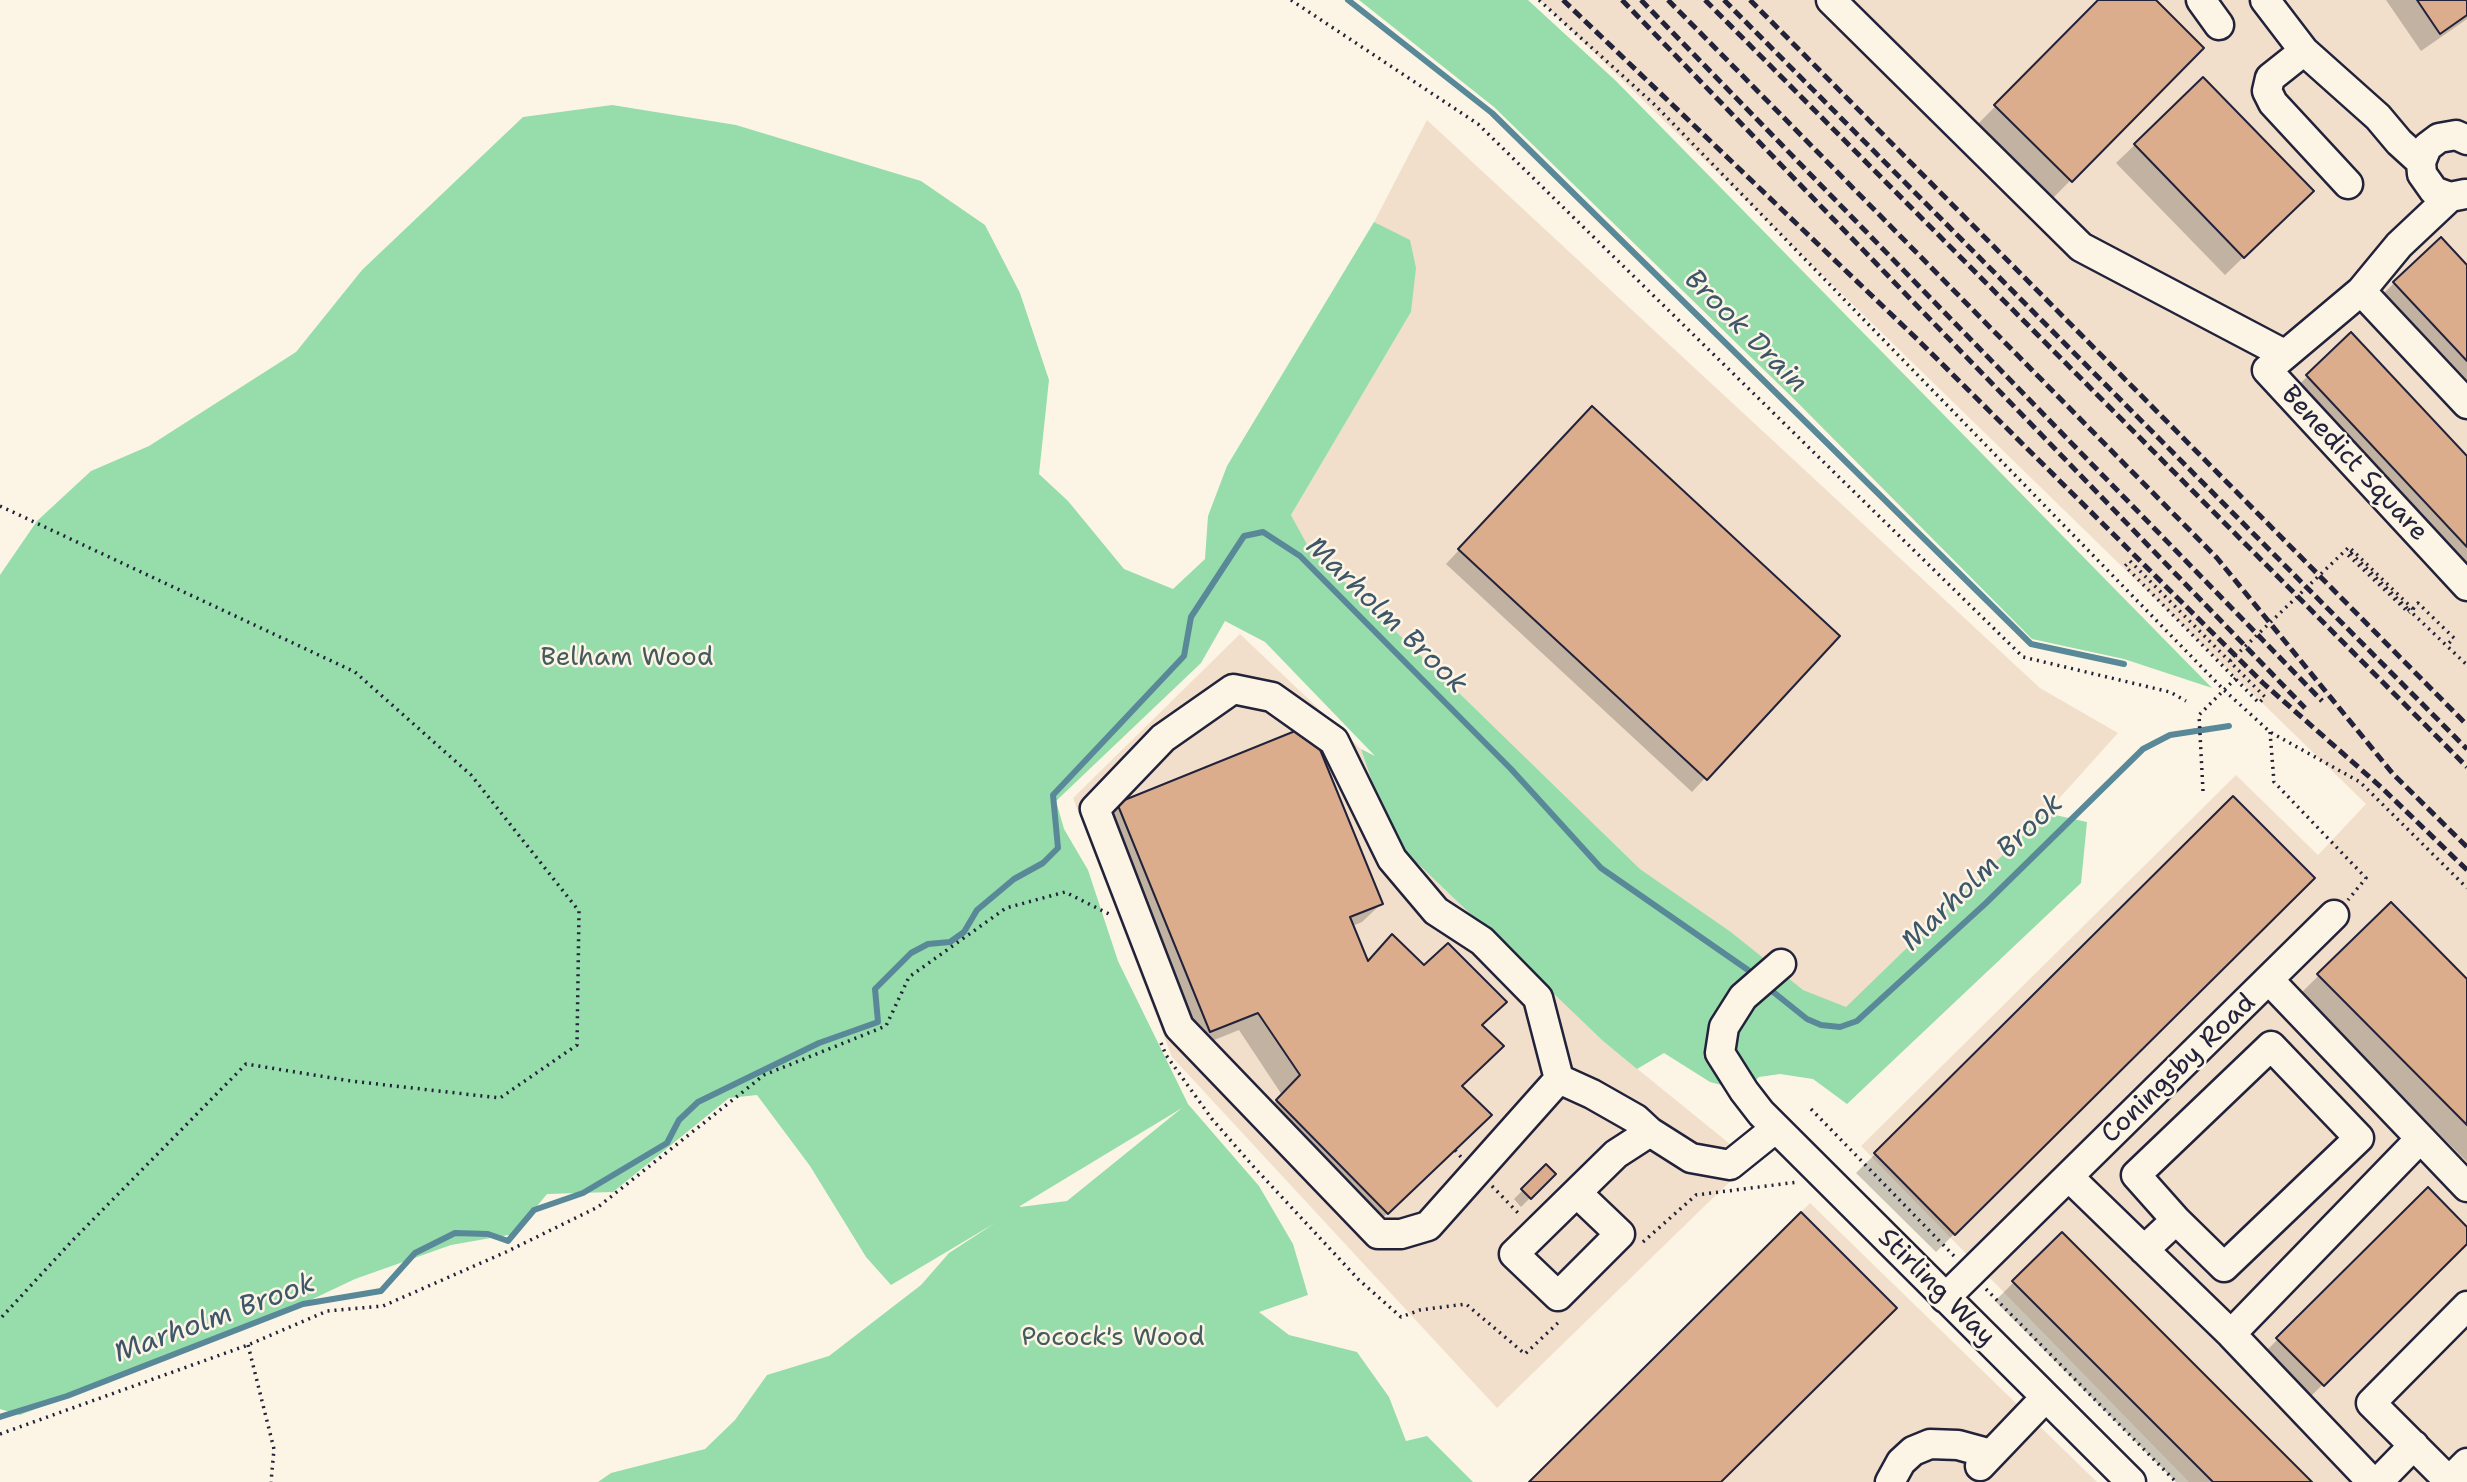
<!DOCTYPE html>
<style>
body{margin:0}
canvas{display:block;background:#fcf5e5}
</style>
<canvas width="2467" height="1482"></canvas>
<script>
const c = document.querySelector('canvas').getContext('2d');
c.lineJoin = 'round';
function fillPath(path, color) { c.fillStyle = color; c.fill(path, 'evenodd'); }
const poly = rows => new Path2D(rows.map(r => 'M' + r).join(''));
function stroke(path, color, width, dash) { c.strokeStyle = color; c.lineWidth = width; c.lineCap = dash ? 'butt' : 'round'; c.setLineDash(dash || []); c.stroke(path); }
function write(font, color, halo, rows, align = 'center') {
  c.font = font + ' "Shantell Sans",sans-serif'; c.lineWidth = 5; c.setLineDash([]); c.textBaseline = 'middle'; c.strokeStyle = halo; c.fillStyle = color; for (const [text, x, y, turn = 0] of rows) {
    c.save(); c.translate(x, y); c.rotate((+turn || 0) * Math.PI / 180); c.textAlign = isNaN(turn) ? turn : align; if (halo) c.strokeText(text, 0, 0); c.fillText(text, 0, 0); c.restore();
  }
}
fillPath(poly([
 [1540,0,2467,0,2467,1482,2189,1482,1861,1146,2236,775,2318,855,2366,804],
 [1427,120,2040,688,2118,733,2046,813,1846,1008,1802,990,1731,932,1640,869,1308,546,1291,515,1411,312,1387,230,1374,222],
 [1240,634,1361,749,1391,838,1603,1041,1751,1161,1497,1408,1172,1057,1073,798],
 [1810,1203,2097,1482,1529,1482]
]), '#f2dfcb');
fillPath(poly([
 [1359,0,1528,0,1616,81,2212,688,2124,659,2032,639,1799,404,1494,107],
 [612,105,736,125,921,181,985,225,1020,293,1049,380,1039,474,1068,501,1124,569,1173,589,1205,559,1208,516,1227,466,1374,222,1410,240,1416,268,1411,312,1291,515,1308,546,1640,869,1731,932,1803,990,1846,1007,2046,813,2087,822,2081,883,1847,1104,1813,1079,1780,1074,1759,1077,1744,1091,1710,1082,1664,1053,1637,1069,1603,1041,1391,838,1361,749,1375,756,1265,642,1225,621,1201,663,1056,801,1064,829,1088,870,1118,961,1188,1104,1259,1186,1293,1244,1308,1295,1259,1312,1289,1335,1357,1352,1389,1397,1406,1441,1427,1436,1473,1482,598,1482,611,1473,705,1449,735,1420,767,1375,829,1356,921,1285,949,1253,995,1223,891,1285,866,1257,810,1166,757,1095,729,1098,613,1192,547,1194,514,1234,451,1245,355,1279,279,1315,20,1415,0,1409,0,575,37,521,91,471,149,446,296,352,362,270,523,117],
 [1182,1108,1067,1201,1020,1207,1020,1206]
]), '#96ddab');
fillPath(poly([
 [2100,0,2153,0,2202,48,2052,199,1977,125],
 [2386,0,2467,0,2467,19,2421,51],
 [2203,79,2293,209,2225,275,2116,163],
 [2467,268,2467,398,2376,301,2394,283],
 [2351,335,2467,459,2467,585,2289,394],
 [1579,422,1705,778,1692,792,1446,564],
 [2233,798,2313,878,1936,1252,1856,1173],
 [1118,805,1381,904,1362,922,1352,926,1367,963,1374,955,1480,1026,1460,1087,1471,1134,1369,1231,1259,1119,1282,1095,1239,1030,1192,1049,1099,823],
 [2391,904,2467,981,2467,1162,2300,994],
 [1546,1167,1554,1174,1521,1207,1514,1199],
 [2428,1190,2467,1229,2467,1241,2304,1403,2259,1358],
 [2062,1234,2309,1482,2176,1482,1995,1301]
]), '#0003');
stroke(poly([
 [1348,0,1492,113,2031,644,2124,664],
 [1772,991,1807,1019,1821,1025,1840,1027,1857,1021,1986,903,2143,749,2170,735,2229,726],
 [0,1417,67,1396,303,1304,381,1291,415,1253,455,1233,488,1234,508,1241,534,1210,583,1193,667,1143,679,1120,698,1102,819,1043,878,1022,875,989,911,953,928,944,950,942,964,932,977,910,1014,879,1043,863,1058,848,1053,795,1184,656,1191,617,1244,536,1263,532,1300,556,1511,769,1601,868,1748,970]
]), '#598998', 6);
const building = poly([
 [2098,0,2156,0,2204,48,2072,182,1994,105,2098,0],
 [2417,0,2467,0,2467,15,2440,34,2417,0],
 [2203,77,2314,191,2244,258,2134,144,2203,77],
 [2441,237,2467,265,2467,361,2393,282,2441,237],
 [2351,332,2467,456,2467,547,2306,375,2351,332],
 [1592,406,1840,636,1707,780,1458,549,1592,406],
 [1310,725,1383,904,1350,917,1368,961,1392,934,1424,965,1448,943,1507,1002,1482,1025,1504,1046,1462,1086,1492,1115,1388,1214,1276,1100,1300,1075,1258,1013,1210,1032,1117,803,1310,725],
 [2233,796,2315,878,1955,1235,1874,1153,2233,796],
 [2391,902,2467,979,2467,1125,2317,974,2391,902],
 [1546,1164,1556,1174,1531,1199,1521,1189,1546,1164],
 [2428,1187,2467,1227,2467,1244,2324,1386,2276,1338,2428,1187],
 [1801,1212,1897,1308,1721,1482,1529,1482,1801,1212],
 [2062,1232,2312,1482,2213,1482,2012,1281,2062,1232]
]);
fillPath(building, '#dcad8d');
stroke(building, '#22223b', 2);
const minor = poly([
 [1831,0,2081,247,2284,354],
 [2201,0,2219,25],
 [2265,0,2304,51,2378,117,2399,142,2421,162],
 [2304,51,2270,78,2267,91,2273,103,2348,184],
 [2465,194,2450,197,2434,191,2422,174,2421,162,2427,147,2439,138,2456,135,2467,140],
 [2450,197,2399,245,2361,291,2267,370,2467,586],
 [2361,291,2467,404],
 [1781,964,1743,997,1724,1027,1720,1053,1744,1091,1761,1113,2131,1482],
 [2270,981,2467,1187],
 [1559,1079,1538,998,1482,941,1436,911,1392,859,1334,741,1272,697,1233,689,1163,738,1095,809,1179,1027,1378,1234,1401,1234,1428,1226,1559,1079,1592,1094,1636,1119,1650,1132],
 [2069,1177,2231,1334,2372,1482],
 [1577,1193,1620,1234,1558,1296,1514,1254,1616,1154,1650,1132,1691,1158,1730,1165,1776,1128],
 [2144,1250,2176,1220,2224,1267,2359,1138,2271,1046,2136,1175,2176,1220],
 [1945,1298,2334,915],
 [2467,1306,2371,1403,2449,1481,2467,1463],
 [2231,1334,2420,1139],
 [1980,1466,2045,1398],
 [1890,1482,1901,1462,1913,1451,1930,1444,1958,1445,1991,1454],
 [2378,1482,2414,1445]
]);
stroke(minor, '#22223b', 33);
stroke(poly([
 [1291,0,1478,124,2023,657,2170,692,2186,701],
 [1539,0,1655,105,2224,690,2270,732,2360,782,2467,888],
 [0,506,355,672,471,775,579,911,577,1045,500,1098,351,1081,246,1064,72,1241,0,1319],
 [2130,561,2265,697,2259,703,2125,566,2130,561],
 [2408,609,2467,665],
 [2413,609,2418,603,2454,638,2447,645],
 [2270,732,2274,782,2366,878,2348,900],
 [2203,791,2199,715,2236,678],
 [1161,1043,1166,1055,1212,1119,1252,1165,1359,1280,1401,1317,1420,1310,1466,1304,1525,1354,1561,1320],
 [1811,1109,1956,1258],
 [1455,1150,1461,1157],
 [1492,1186,1521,1216],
 [1643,1242,1696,1195,1798,1182],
 [1986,1289,2176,1482],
 [248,1345,274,1449,271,1482],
 [0,1434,248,1345,327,1311,383,1306,506,1252,598,1207,764,1075,886,1026,909,977,1006,908,1065,892,1111,915]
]), '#22223b', 3.5, [2, 5]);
stroke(minor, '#fcf5e5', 28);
stroke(poly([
 [1563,0,1917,339,2263,683,2382,788,2467,870],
 [1622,0,2305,708],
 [1641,0,2322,701],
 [1668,0,2217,558,2393,774,2467,847],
 [1705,0,2467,767],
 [1724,0,2467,749],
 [1750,0,2467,725]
]), '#22223b', 5, [10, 5]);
stroke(poly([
 [2352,552,2347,554,2409,613],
 [2351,553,2408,609],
 [2230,661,2349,547,2413,609,2409,613]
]), '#22223b', 3.5, [2, 5]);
write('26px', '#22223b', '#fcf5e5', [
 ["Benedict Square",2354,464,47],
 ["Coningsby Road",2179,1069,-44],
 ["Stirling Way",1936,1288,45]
]);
write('26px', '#455a5d', '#fcf5e5', [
 ["Belham Wood",627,658],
 ["Pocock's Wood",1113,1338]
]);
write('italic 28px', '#3d566a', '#fcf5e5', [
 ["Brook Drain",1745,332,45],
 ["Marholm Brook",1386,616,44],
 ["Marholm Brook",1983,873,-44],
 ["Marholm Brook",215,1319,-20]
]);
</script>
